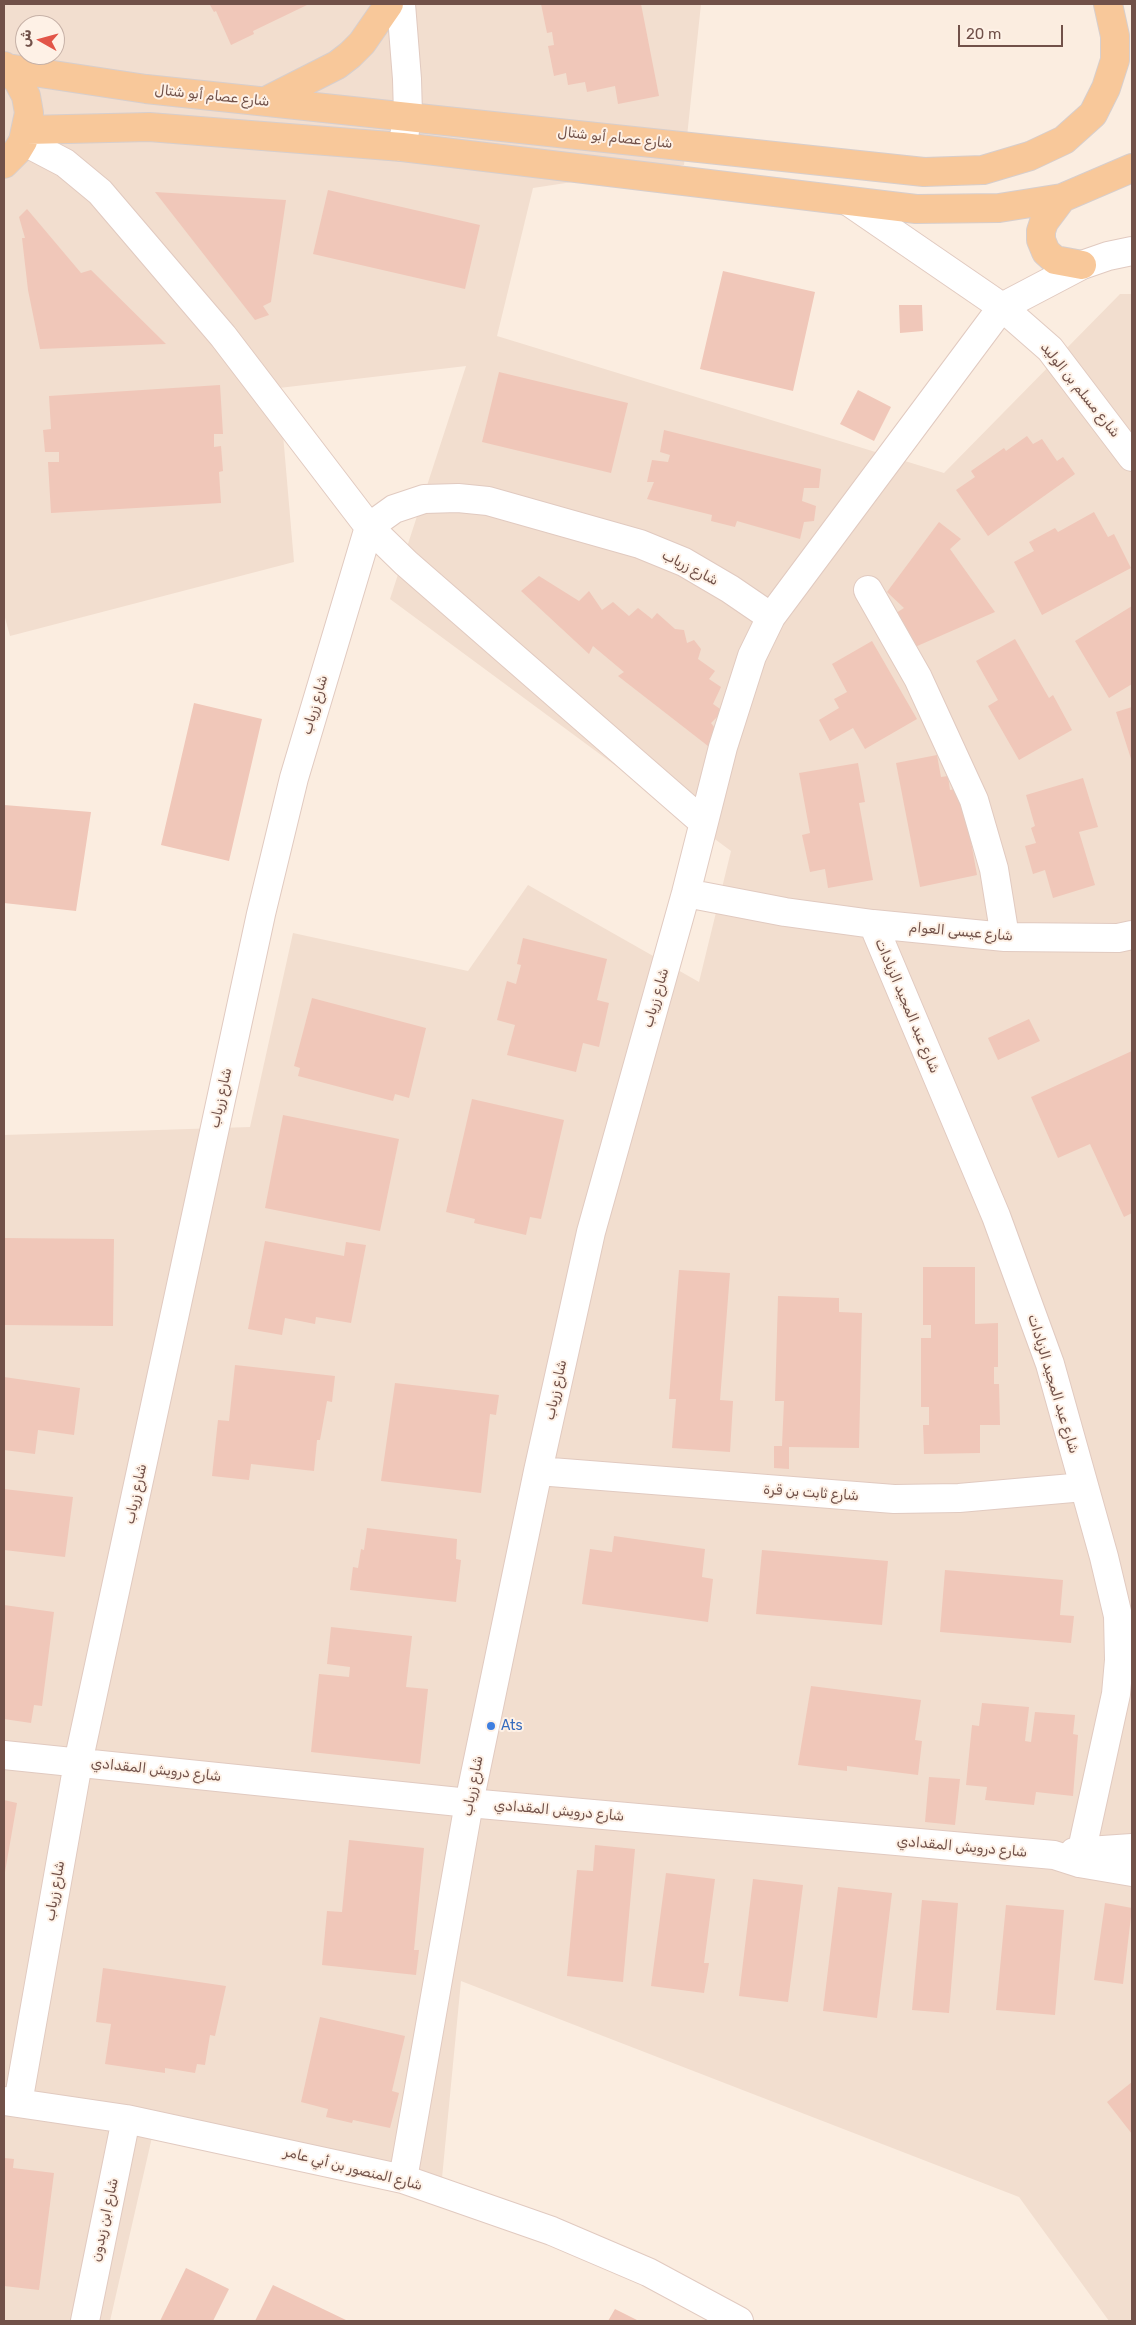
<!DOCTYPE html>
<meta charset="utf-8">
<style>
body{margin:0}
#map{position:relative;width:1136px;height:2325px;overflow:hidden;background:#fbede0;font-family:Rubik,Vazirmatn,sans-serif}
canvas{display:block}
.frame{position:absolute;inset:0;border:5px solid #715149;pointer-events:none}
.north{position:absolute;left:15px;top:15px;width:50px;height:50px;box-sizing:border-box;background:#fef1e6;border:1px solid #c6b1a7;border-radius:50%;rotate:277deg;font-size:14px;font-weight:700;line-height:20px;text-align:center;color:#715149}
.north::after{content:'';display:block;margin:auto;width:18px;height:22px;background:#e25548;clip-path:polygon(50% 0,100% 100%,50% 72%,0 100%)}
.scale{position:absolute;left:958px;top:25px;width:105px;height:22px;box-sizing:border-box;border:2px solid #715149;border-top:0;padding-left:6px;font-size:15px;line-height:18px;white-space:nowrap;color:#715149;-webkit-text-stroke:4px #fef1e6;paint-order:stroke}
</style>
<div id="map">
<canvas width="1136" height="2325"></canvas>
<div class="frame"></div>
<div class="north">ش</div>
<div class="scale">20 m</div>
</div>
<script>
const c = document.querySelector('canvas').getContext('2d');
c.lineJoin = 'round';
function fillPath(path, color) { c.fillStyle = color; c.fill(path, 'evenodd'); }
const poly = rows => new Path2D(rows.map(r => 'M' + r).join(''));
function stroke(path, color, width, dash) { c.strokeStyle = color; c.lineWidth = width; c.lineCap = dash ? 'butt' : 'round'; c.setLineDash(dash || []); c.stroke(path); }
function write(font, color, halo, rows, align = 'center') {
  c.font = font + ' Rubik,Vazirmatn,sans-serif'; c.lineWidth = 4; c.setLineDash([]); c.textBaseline = 'middle'; c.strokeStyle = halo; c.fillStyle = color; for (const [text, x, y, turn = 0] of rows) {
    c.save(); c.translate(x, y); c.rotate((+turn || 0) * Math.PI / 180); c.textAlign = isNaN(turn) ? turn : align; if (halo) c.strokeText(text, 0, 0); c.fillText(text, 0, 0); c.restore();
  }
}
fillPath(poly([
 [4,4,701,4,684,165,533,188,497,336,944,473,1120,294,1132,294,1132,2321,1109,2321,1019,2197,461,1981,442,2178,158,2111,110,2321,4,2321,4,1135,250,1127,293,933,468,971,528,885,699,982,731,851,390,599,466,366,279,388,294,562,10,636,4,614],
 [25,25,55,25,55,55,25,55]
]), '#f2decf');
fillPath(poly([
 [306,4,307,5,253,31,254,34,231,45,216,11,214,12,210,5],
 [541,4,641,4,659,96,618,104,615,86,587,92,585,82,568,85,566,73,554,76,548,46,554,45,552,32,547,33],
 [328,190,480,225,465,289,313,254],
 [155,192,286,200,271,302,263,306,269,315,255,320],
 [27,209,81,273,91,270,166,344,40,349,28,290,22,238,25,238,19,217],
 [723,271,815,292,793,391,700,369],
 [899,305,922,305,923,331,900,333],
 [499,372,628,403,611,473,482,442],
 [220,385,223,434,214,434,214,447,221,446,223,471,219,472,221,503,51,513,48,462,59,462,59,452,45,452,43,430,51,429,49,396],
 [858,390,891,407,874,441,840,424],
 [664,430,821,469,819,488,804,488,802,501,816,506,814,521,804,522,800,539,737,521,735,527,711,521,712,515,647,499,654,482,647,482,652,460,668,462,670,455,660,452],
 [1027,436,1033,444,1042,439,1057,461,1063,457,1075,474,988,536,956,490,975,477,971,471,1004,448,1006,451],
 [1094,512,1108,537,1114,534,1131,568,1042,615,1014,562,1034,551,1029,542,1055,528,1058,532],
 [939,522,961,539,950,549,995,612,915,647,893,615,904,608,887,592],
 [539,576,579,601,589,591,602,610,613,602,629,616,638,608,652,619,657,613,675,629,684,630,687,643,694,640,701,649,698,659,715,671,709,679,721,687,713,704,723,711,711,723,720,735,708,746,618,676,624,672,593,646,589,654,521,591],
 [1132,606,1132,684,1109,698,1075,641],
 [1015,639,1049,698,1053,695,1072,730,1019,760,988,706,998,700,976,661],
 [872,641,917,719,865,749,853,728,830,741,819,720,839,708,834,699,847,692,832,664],
 [194,703,262,719,229,861,161,845],
 [1132,707,1132,762,1116,712],
 [937,755,941,777,948,776,950,790,965,787,967,819,977,875,920,887,896,763],
 [858,763,865,802,859,803,873,880,828,888,825,869,810,872,802,835,810,833,799,773],
 [1083,778,1098,827,1079,832,1095,885,1053,898,1045,870,1033,874,1025,846,1036,843,1031,828,1035,826,1026,795],
 [4,805,91,812,76,911,4,903],
 [523,938,607,959,597,1000,609,1003,599,1047,583,1043,576,1072,507,1055,515,1025,497,1020,507,981,516,984,521,965,517,964],
 [312,998,426,1028,409,1098,395,1094,393,1101,298,1076,300,1068,294,1066],
 [1029,1019,1040,1041,998,1060,988,1038],
 [1132,1051,1132,1213,1124,1217,1090,1144,1058,1158,1031,1097],
 [472,1099,564,1120,541,1219,530,1217,526,1235,474,1223,475,1219,446,1212],
 [283,1115,399,1139,380,1231,265,1208],
 [4,1238,114,1239,113,1326,4,1325],
 [265,1241,344,1256,346,1242,366,1245,351,1323,316,1317,315,1324,285,1318,282,1335,248,1329],
 [923,1267,975,1267,975,1324,998,1323,998,1367,994,1367,994,1384,999,1384,1000,1425,980,1425,980,1453,924,1454,923,1425,929,1425,929,1407,921,1407,921,1338,931,1338,931,1325,923,1325],
 [679,1270,730,1273,720,1400,733,1401,730,1452,672,1448,676,1399,669,1399],
 [778,1296,839,1298,839,1312,862,1313,859,1448,789,1447,789,1469,774,1468,774,1446,782,1446,784,1401,775,1401],
 [235,1365,335,1376,332,1402,327,1401,320,1440,317,1440,314,1471,251,1464,249,1480,212,1476,218,1420,229,1421],
 [4,1377,80,1388,74,1435,38,1430,35,1454,4,1450],
 [395,1383,499,1395,496,1415,490,1414,481,1493,381,1481],
 [4,1489,73,1497,65,1557,4,1550],
 [367,1528,457,1539,456,1559,461,1560,456,1602,350,1590,353,1567,358,1568,361,1549,364,1550],
 [614,1536,705,1549,702,1577,713,1579,708,1622,582,1604,590,1549,612,1552],
 [762,1550,888,1561,882,1625,756,1614],
 [945,1570,1063,1580,1060,1615,1074,1616,1071,1643,940,1632],
 [4,1605,54,1612,42,1706,34,1705,31,1723,4,1719],
 [331,1627,412,1636,406,1687,428,1689,420,1764,311,1752,319,1674,349,1677,350,1667,327,1664],
 [811,1686,921,1700,915,1740,922,1741,918,1775,847,1766,847,1771,798,1765],
 [982,1703,1029,1707,1025,1741,1031,1742,1035,1712,1075,1715,1073,1734,1078,1735,1073,1796,1036,1792,1034,1805,985,1800,987,1787,966,1785,972,1725,979,1726],
 [929,1777,960,1779,955,1825,925,1822],
 [4,1800,17,1803,5,1872,4,1872],
 [349,1840,424,1848,414,1950,419,1950,416,1975,322,1965,327,1911,342,1912],
 [595,1845,635,1849,623,1982,567,1976,577,1870,593,1871],
 [666,1873,715,1879,704,1963,709,1963,704,1993,651,1986],
 [753,1879,803,1885,788,2002,739,1996],
 [838,1887,892,1893,877,2018,823,2011],
 [922,1900,958,1903,949,2013,912,2010],
 [1105,1903,1132,1908,1123,1984,1094,1980],
 [1006,1905,1064,1910,1055,2015,996,2010],
 [103,1968,226,1986,215,2036,210,2035,205,2065,197,2064,195,2073,165,2068,165,2073,105,2064,111,2024,96,2022],
 [320,2017,405,2036,392,2091,399,2093,390,2128,353,2120,352,2123,326,2117,328,2109,301,2102],
 [1132,2082,1132,2134,1107,2102],
 [4,2158,14,2159,13,2168,54,2173,39,2290,4,2286],
 [186,2268,229,2289,213,2321,160,2321],
 [273,2285,348,2321,255,2321],
 [615,2309,639,2321,608,2321]
]), '#f0c7b9');
const minor = poly([
 [401,4,407,79,408,115,402,147],
 [23,141,65,163,100,192,223,336,369,527,406,563,703,822],
 [849,202,1002,307,1050,349,1132,457],
 [868,590,918,678,974,800,994,869,1005,937],
 [686,893,785,912,873,924,1005,937,1118,938,1132,935],
 [873,924,996,1216,1050,1364,1104,1557,1118,1616,1119,1660,1116,1694,1079,1863],
 [538,1471,894,1499,959,1498,1084,1487],
 [4,1755,469,1803,1054,1855,1079,1863,1132,1872],
 [1074,1852,1132,1848],
 [4,2101,126,2119,403,2179,552,2231,648,2272,739,2321],
 [18,2103,78,1763,261,914,294,778,369,527,394,509,424,499,458,498,488,501,640,544,684,562,730,589,771,617],
 [403,2179,469,1803,538,1471,591,1232,686,893,723,747,752,656,771,617,1002,307,1082,265,1108,256,1132,251],
 [85,2321,126,2119]
]);
const major = poly([
 [4,66,18,81,26,96,29,113,23,141,17,151,4,164],
 [7,68,146,89,924,172,983,170,1030,156,1064,140,1093,114,1106,88,1115,60,1115,36,1108,4],
 [266,101,337,65,350,55,362,43,389,4],
 [27,130,149,127,402,147,916,209,999,208,1062,198,1132,168],
 [1062,198,1044,222,1041,231,1041,240,1046,252,1055,260,1082,265]
]);
stroke(minor, '#e1cac0', 30);
stroke(major, '#d7cecc', 30);
stroke(minor, '#fff', 28);
stroke(major, '#f8c89a', 28);
for (const [x, y, r, color] of [
 [491,1726,5,"#3f7fe0"]
]) { const dot = new Path2D(); dot.arc(x, y, r, 0, 2 * Math.PI); c.fillStyle = color; c.fill(dot); stroke(dot, '#fef1e6', 2); }
write('14px', '#715149', '#fef1e6', [
 ["شارع عصام أبو شتال",212,96,6],
 ["شارع عصام أبو شتال",615,138,6],
 ["شارع مسلم بن الوليد",1080,390,51],
 ["شارع زرياب",690,568,27],
 ["شارع زرياب",315,705,-74],
 ["شارع عيسى العوام",961,932,5],
 ["شارع زرياب",656,998,-74],
 ["شارع عبد المجيد الزيادات",907,1006,67],
 ["شارع زرياب",221,1098,-78],
 ["شارع عبد المجيد الزيادات",1053,1384,73],
 ["شارع زرياب",556,1390,-78],
 ["شارع ثابت بن قرة",811,1493,4],
 ["شارع زرياب",136,1494,-78],
 ["شارع درويش المقدادي",156,1770,6],
 ["شارع زرياب",473,1786,-79],
 ["شارع درويش المقدادي",559,1811,5],
 ["شارع درويش المقدادي",962,1847,5],
 ["شارع زرياب",55,1891,-80],
 ["شارع المنصور بن أبي عامر",353,2169,14],
 ["شارع ابن زيدون",105,2220,-78]
]);
write('14px', '#366cbe', '#fef1e6', [
 ["Ats",501,1726]
], 'left');
</script>
